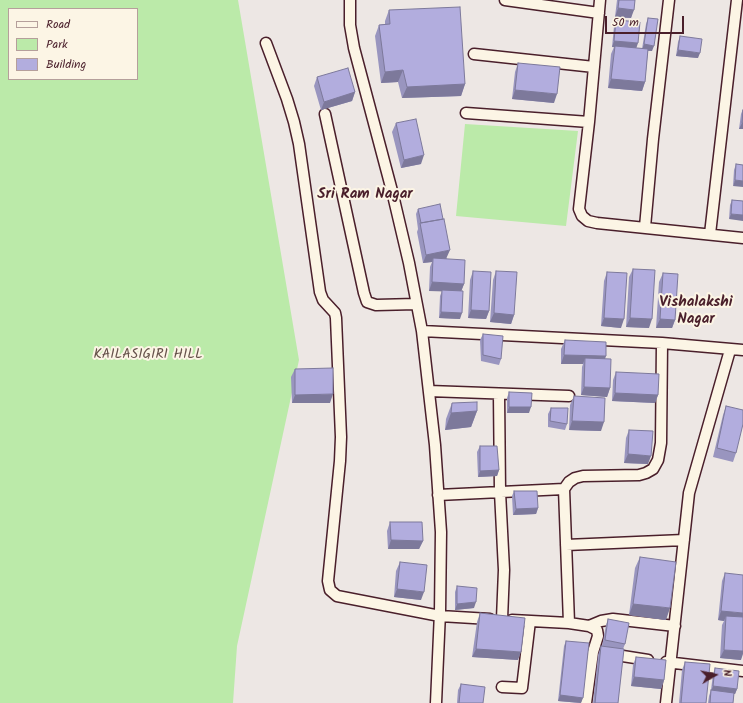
<!DOCTYPE html>
<style>
body{margin:0}
#map{position:relative;width:743px;height:703px;overflow:hidden;background:#ede7e4;font-family:Kalam,sans-serif}
canvas{display:block}
.legend{position:absolute;left:8px;top:8px;width:130px;height:72px;box-sizing:border-box;background:#fcf5e5;border:1px solid #b59f9b;margin:0;padding:5px 7px;list-style:none;font-size:12px;color:#4a1f2b}
.legend li{display:flex;align-items:center;gap:8px;height:20px}
.legend b{width:20px;border:1px solid #b59f9b}
.north{position:absolute;left:695px;top:655px;width:40px;height:40px;-webkit-text-stroke:3px #fcf5e5;paint-order:stroke;rotate:81deg;font-size:11px;font-weight:700;line-height:16px;text-align:center;color:#4a1f2b}
.north::after{content:'';display:block;margin:auto;width:14px;height:18px;background:#4a1f2b;clip-path:polygon(50% 0,100% 100%,50% 72%,0 100%)}
.scale{position:absolute;left:605px;top:16px;width:79px;height:18px;box-sizing:border-box;border:2px solid #4a1f2b;border-top:0;padding-left:5px;font-size:12px;line-height:14px;white-space:nowrap;color:#4a1f2b;-webkit-text-stroke:3px #fcf5e5;paint-order:stroke}
</style>
<div id="map">
<canvas width="743" height="703"></canvas>
<ul class="legend">
<li><b style="height:5px;background:#fcf5e5"></b>Road</li>
<li><b style="height:11px;background:#bbeaa9"></b>Park</li>
<li><b style="height:11px;background:#b2adde"></b>Building</li>
</ul>
<div class="north">N</div>
<div class="scale">50 m</div>
</div>
<script>
const c = document.querySelector('canvas').getContext('2d');
c.lineJoin = 'round';
function fillPath(path, color) { c.fillStyle = color; c.fill(path, 'evenodd'); }
const poly = rows => new Path2D(rows.map(r => 'M' + r).join(''));
function stroke(path, color, width, dash) { c.strokeStyle = color; c.lineWidth = width; c.lineCap = dash ? 'butt' : 'round'; c.setLineDash(dash || []); c.stroke(path); }
function write(font, color, halo, rows, align = 'center') {
  c.font = font + ' Kalam,sans-serif'; c.lineWidth = 4; c.setLineDash([]); c.textBaseline = 'middle'; c.strokeStyle = halo; c.fillStyle = color; for (const [text, x, y, turn = 0] of rows) {
    c.save(); c.translate(x, y); c.rotate((+turn || 0) * Math.PI / 180); c.textAlign = isNaN(turn) ? turn : align; if (halo) c.strokeText(text, 0, 0); c.fillText(text, 0, 0); c.restore();
  }
}
fillPath(poly([
 [0,0,238,0,299,360,237,646,233,703,0,703],
 [9,9,137,9,137,79,9,79],
 [465,124,578,131,566,226,456,216]
]), '#bbeaa9');
const minor = poly([
 [350,0,350,25,354,48,392,191,409,263,422,331,435,445,441,532,440,612,436,703],
 [505,0,599,13],
 [600,0,589,122,579,209,582,216,588,221,597,223,743,238],
 [266,43,287,99,294,122,299,144,320,292,323,300,335,313,336,318,341,437,340,461,328,581,330,590,337,596,440,616,490,619],
 [474,54,594,67],
 [466,113,589,122],
 [325,114,364,293,367,302,376,305,416,304],
 [645,227,653,139,669,0],
 [710,234,737,0],
 [422,331,662,343,743,350],
 [429,391,569,396],
 [499,394,500,492,504,570,502,619],
 [564,489,569,623],
 [438,495,564,489,569,482,575,478,583,476,639,475,646,473,653,469,658,460,661,443,662,343],
 [566,545,684,540],
 [512,620,569,623,589,626,597,630,598,636,593,652,586,703],
 [589,626,601,621,613,619,675,626],
 [610,654,648,660],
 [666,662,743,671],
 [502,687,522,688,530,621],
 [666,703,689,493,730,350]
]);
stroke(minor, '#4a1f2b', 13);
stroke(minor, '#fcf5e5', 10);
fillPath(poly([
 [617,0,635,0,631,18,615,17],
 [389,10,465,84,461,96,402,98,398,82,381,83,375,36,379,25,385,24,385,21],
 [648,18,652,51,648,51,645,82,642,91,608,88,611,54,614,47,612,47,614,26,616,20,636,48,642,49,646,24],
 [680,36,698,58,676,56,678,42],
 [518,63,554,103,512,99,515,72],
 [317,77,355,92,352,101,321,110,314,86],
 [743,109,743,129,739,129,741,114],
 [396,123,421,164,401,168,392,132],
 [736,164,743,165,733,186,734,170],
 [732,200,743,201,729,219,730,205],
 [418,209,447,259,464,284,461,291,460,319,439,318,440,296,442,291,429,291,430,267,432,262,423,263,417,232,418,229,416,214],
 [633,269,649,328,626,327,629,277],
 [473,271,489,311,486,319,468,318,470,280],
 [496,271,514,315,511,324,490,322,493,280],
 [607,272,621,328,601,326,604,281],
 [663,273,675,320,672,328,656,328,659,282],
 [483,334,501,359,499,365,481,361,480,340],
 [565,340,605,359,610,388,607,397,581,395,582,367,583,364,561,364,561,349],
 [295,369,330,403,292,403,291,377],
 [616,372,658,395,655,403,612,401,613,380],
 [509,392,529,413,507,413,507,398],
 [574,396,601,431,569,430,570,405],
 [452,403,477,411,471,427,445,430,446,419],
 [726,406,736,453,733,462,713,457,723,415],
 [551,408,567,424,565,430,548,427,548,414],
 [629,430,648,464,624,463,626,438],
 [480,446,499,470,497,476,478,477,477,452],
 [514,491,538,508,536,514,513,515,512,496],
 [390,522,423,541,419,549,388,549,387,531],
 [640,557,666,620,629,615,635,568],
 [400,562,421,600,394,597,396,571],
 [725,573,741,660,720,658,722,625,724,621,718,620,722,581],
 [457,586,474,608,455,610,455,592],
 [480,613,518,660,472,657,477,622],
 [608,619,625,644,623,649,618,703,593,703,598,655,601,646,613,648,602,646,606,625],
 [566,641,581,703,558,701,564,646],
 [636,657,664,680,661,689,631,686,633,665],
 [685,662,706,703,679,703,682,670],
 [715,668,737,689,735,694,734,694,733,703,708,703,709,696,711,690,713,674],
 [461,684,483,703,457,703,458,690]
]), '#9995bf');
fillPath(poly([
 [618,8,634,10,631,18,615,17],
 [614,41,638,43,636,49,612,47],
 [644,44,654,46,652,51,642,50],
 [678,50,700,53,698,58,676,56],
 [403,70,398,82,381,83,385,72],
 [611,79,645,82,642,91,608,88],
 [465,84,461,96,402,98,407,87],
 [515,90,557,94,554,103,512,99],
 [355,92,352,101,321,110,324,102],
 [742,123,743,123,743,129,739,129],
 [424,155,421,164,401,168,404,160],
 [735,180,743,181,743,187,733,186],
 [731,214,743,215,743,221,729,219],
 [450,250,446,259,433,258,432,262,423,263,426,255],
 [432,282,464,284,461,292,429,291],
 [471,310,489,311,486,319,468,318],
 [441,312,462,313,460,319,439,318],
 [494,313,514,315,511,324,490,322],
 [604,318,624,319,621,328,601,326],
 [630,318,652,319,649,328,626,327],
 [660,319,675,320,672,328,656,328],
 [564,355,606,356,603,365,585,358,583,364,561,364],
 [584,387,610,388,607,397,581,395],
 [615,393,658,395,655,403,612,401],
 [333,394,330,403,292,403,295,395],
 [509,407,531,407,529,413,507,413],
 [477,411,471,427,445,430,451,413],
 [572,421,604,422,601,431,569,430],
 [628,454,651,456,648,464,624,463],
 [499,470,497,476,478,477,480,471],
 [538,508,536,514,513,515,516,509],
 [391,540,423,541,419,549,388,549],
 [397,589,424,592,421,600,394,597],
 [476,602,474,608,455,610,457,604],
 [633,604,670,608,666,620,629,615],
 [721,611,743,613,743,621,726,616,724,621,718,620],
 [476,649,521,652,518,660,472,657],
 [724,650,743,651,743,654,741,660,720,658],
 [634,677,664,680,661,689,631,686],
 [713,686,737,689,735,694,711,692],
 [560,695,583,698,581,703,558,701]
]), '#7d799b');
const building = poly([
 [619,0,635,0,634,10,618,8,619,0],
 [460,7,465,84,407,87,403,70,385,72,379,25,390,24,389,10,460,7],
 [648,18,658,19,654,46,644,44,648,18],
 [616,20,640,22,638,43,614,41,616,20],
 [680,36,702,39,700,53,678,50,680,36],
 [615,46,648,49,645,82,611,79,615,46],
 [518,63,560,67,557,94,515,90,518,63],
 [348,68,355,92,324,102,317,77,348,68],
 [743,110,743,123,742,123,743,110],
 [416,119,424,155,404,160,396,123,416,119],
 [736,164,743,165,743,181,735,180,736,164],
 [732,200,743,201,743,215,731,214,732,200],
 [440,204,443,219,421,223,418,209,440,204],
 [444,219,450,250,426,255,420,223,444,219],
 [433,258,465,260,464,284,432,282,433,258],
 [633,269,655,270,652,319,630,318,633,269],
 [473,271,491,272,489,311,471,310,473,271],
 [496,271,517,272,514,315,494,313,496,271],
 [607,272,627,273,624,319,604,318,607,272],
 [663,273,678,274,675,320,660,319,663,273],
 [442,290,463,291,462,313,441,312,442,290],
 [483,334,503,336,501,359,483,355,483,334],
 [565,340,606,342,606,356,564,355,565,340],
 [585,358,611,359,610,388,584,387,585,358],
 [333,368,333,394,295,395,295,369,333,368],
 [616,372,659,374,658,395,615,393,616,372],
 [509,392,532,393,531,407,509,407,509,392],
 [574,396,605,398,604,422,572,421,574,396],
 [477,402,477,411,451,413,452,403,477,402],
 [726,406,743,410,743,424,736,453,717,448,726,406],
 [551,408,568,408,567,424,550,421,551,408],
 [629,430,653,431,651,456,628,454,629,430],
 [480,446,497,446,499,470,480,471,480,446],
 [514,491,537,491,538,508,516,509,514,491],
 [390,522,422,522,423,541,391,540,390,522],
 [640,557,676,562,670,608,633,604,640,557],
 [400,562,427,565,424,592,397,589,400,562],
 [725,573,743,575,743,613,721,611,725,573],
 [457,586,477,588,476,602,457,604,457,586],
 [480,613,525,618,521,652,476,649,480,613],
 [726,616,743,617,743,651,724,650,726,616],
 [608,619,629,623,625,644,605,640,608,619],
 [566,641,589,643,583,698,560,695,566,641],
 [601,646,624,649,618,703,595,703,601,646],
 [636,657,666,660,664,680,634,677,636,657],
 [685,662,710,664,706,703,681,703,685,662],
 [715,668,739,671,737,689,713,686,715,668],
 [461,684,485,687,483,703,459,703,461,684],
 [711,690,734,693,733,703,710,703,711,690]
]);
fillPath(building, '#b2adde');
stroke(building, '#7d799b', 1);
write('14px', '#66524a', '#fcf5e5', [
 ["KAILASIGIRI HILL",148,356]
]);
write('bold 15px', '#4a1f2b', '#fcf5e5', [
 ["Sri Ram Nagar",365,195],
 ["Vishalakshi",696,303],
 ["Nagar",696,320]
]);
</script>
